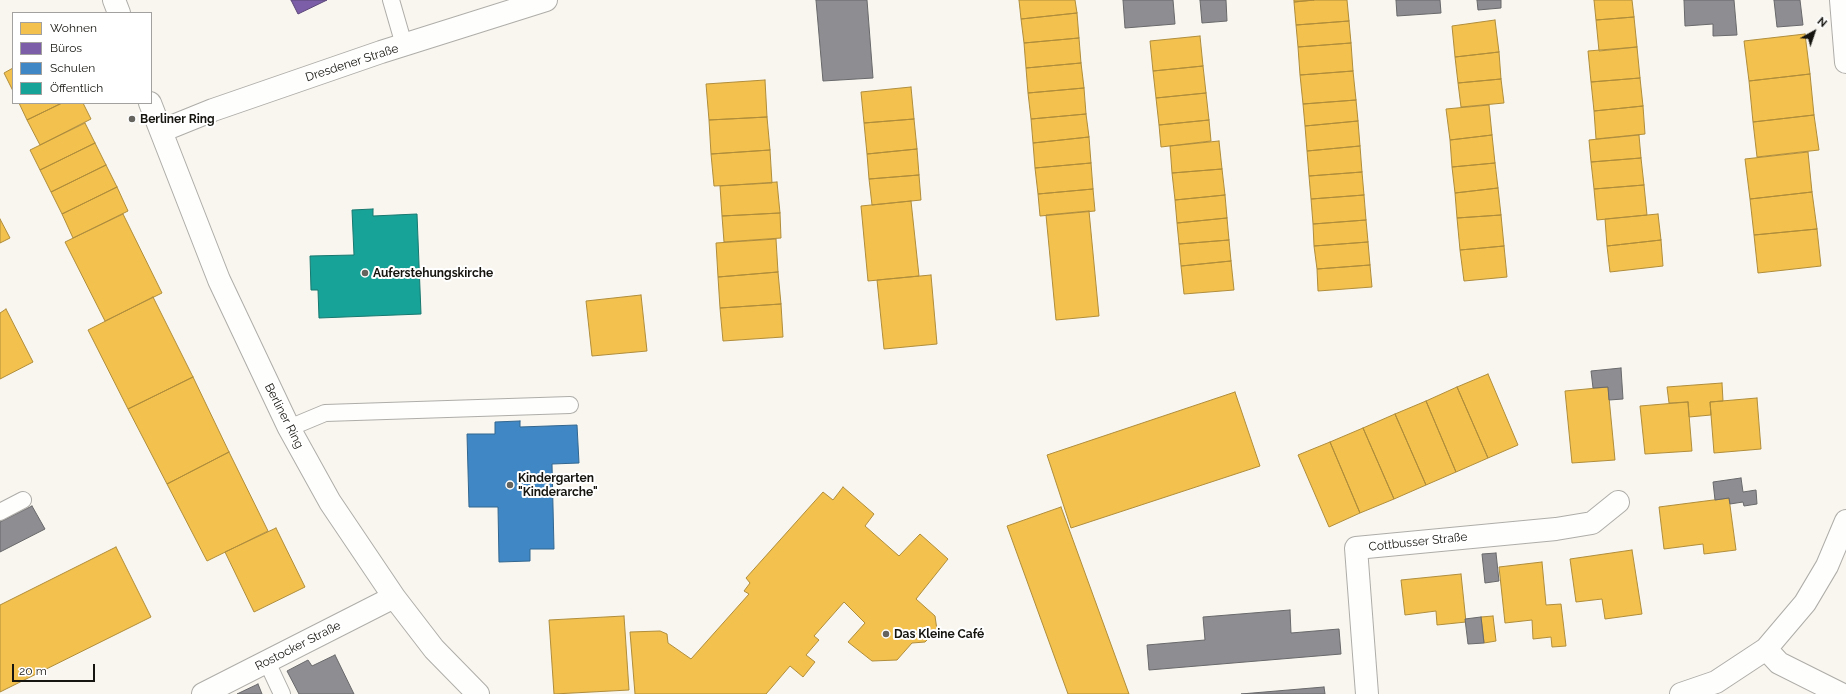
<!DOCTYPE html>
<meta charset="utf-8">
<style>
body{margin:0}
#map{position:relative;width:1846px;height:694px;overflow:hidden;background:#f8f6ef;font-family:Raleway,sans-serif}
canvas{display:block}
.legend{position:absolute;left:12px;top:12px;width:140px;height:92px;box-sizing:border-box;background:#fff;border:1px solid #a2a19f;margin:0;padding:5px 7px;list-style:none;font-size:12px;color:#161510}
.legend li{display:flex;align-items:center;gap:8px;height:20px}
.legend b{width:20px;border:1px solid #a2a19f}
.north{position:absolute;left:1794px;top:12px;width:40px;height:40px;-webkit-text-stroke:3px #fff;paint-order:stroke;rotate:40deg;font-size:11px;font-weight:700;line-height:16px;text-align:center;color:#161510}
.north::after{content:'';display:block;margin:auto;width:14px;height:18px;background:#161510;clip-path:polygon(50% 0,100% 100%,50% 72%,0 100%)}
.scale{position:absolute;left:12px;top:664px;width:83px;height:18px;box-sizing:border-box;border:2px solid #161510;border-top:0;padding-left:5px;font-size:12px;line-height:14px;white-space:nowrap;color:#161510;-webkit-text-stroke:3px #fff;paint-order:stroke}
</style>
<div id="map">
<canvas width="1846" height="694"></canvas>
<ul class="legend">
<li><b style="height:11px;background:#f2c14e"></b>Wohnen</li>
<li><b style="height:11px;background:#7b5ea7"></b>Büros</li>
<li><b style="height:11px;background:#3f88c5"></b>Schulen</li>
<li><b style="height:11px;background:#17a398"></b>Öffentlich</li>
</ul>
<div class="north">N</div>
<div class="scale">20 m</div>
</div>
<script>
const c = document.querySelector('canvas').getContext('2d');
c.lineJoin = 'round';
function fillPath(path, color) { c.fillStyle = color; c.fill(path, 'evenodd'); }
const poly = rows => new Path2D(rows.map(r => 'M' + r).join(''));
function stroke(path, color, width, dash) { c.strokeStyle = color; c.lineWidth = width; c.lineCap = dash ? 'butt' : 'round'; c.setLineDash(dash || []); c.stroke(path); }
function write(font, color, halo, rows, align = 'center') {
  c.font = font + ' Raleway,sans-serif'; c.lineWidth = 4; c.setLineDash([]); c.textBaseline = 'middle'; c.strokeStyle = halo; c.fillStyle = color; for (const [text, x, y, turn = 0] of rows) {
    c.save(); c.translate(x, y); c.rotate((+turn || 0) * Math.PI / 180); c.textAlign = isNaN(turn) ? turn : align; if (halo) c.strokeText(text, 0, 0); c.fillText(text, 0, 0); c.restore();
  }
}
const homes = poly([
 [1019,0,1075,0,1077,13,1021,19,1019,0],
 [1294,0,1314,0,1294,2,1294,0],
 [1314,0,1347,0,1349,21,1296,25,1294,2,1314,0],
 [1594,0,1632,0,1634,17,1596,20,1594,0],
 [1077,13,1079,38,1024,43,1021,19,1077,13],
 [1634,17,1637,47,1599,51,1596,20,1634,17],
 [1495,20,1499,52,1455,57,1452,26,1495,20],
 [1349,21,1351,43,1298,47,1296,25,1349,21],
 [1805,34,1810,74,1749,81,1744,41,1805,34],
 [1200,36,1203,66,1153,71,1150,41,1200,36],
 [1079,38,1081,63,1026,68,1024,43,1079,38],
 [1351,43,1353,71,1300,75,1298,47,1351,43],
 [1637,47,1640,78,1591,82,1588,51,1637,47],
 [1499,52,1501,79,1458,83,1455,57,1499,52],
 [1081,63,1084,88,1028,93,1026,68,1081,63],
 [1203,66,1206,93,1156,98,1153,71,1203,66],
 [13,68,13,91,4,73,13,68],
 [1353,71,1356,100,1303,104,1300,75,1353,71],
 [1810,74,1814,115,1753,122,1749,81,1810,74],
 [1640,78,1643,106,1594,111,1591,82,1640,78],
 [1501,79,1504,103,1461,107,1458,83,1501,79],
 [765,80,767,117,709,120,706,84,765,80],
 [911,87,914,119,864,123,861,92,911,87],
 [1084,88,1086,114,1031,119,1028,93,1084,88],
 [1206,93,1209,120,1159,125,1156,98,1206,93],
 [1356,100,1358,121,1305,126,1303,104,1356,100],
 [19,103,62,103,27,120,19,103],
 [62,103,83,103,91,119,40,145,27,120,62,103],
 [1489,105,1492,135,1450,140,1446,109,1489,105],
 [1643,106,1645,134,1596,139,1594,111,1643,106],
 [1086,114,1089,137,1033,143,1031,119,1086,114],
 [1814,115,1819,150,1757,157,1753,122,1814,115],
 [767,117,770,150,711,154,709,120,767,117],
 [914,119,917,149,867,154,864,123,914,119],
 [1209,120,1211,141,1161,147,1159,125,1209,120],
 [1358,121,1360,146,1307,151,1305,126,1358,121],
 [85,123,95,143,40,170,30,150,85,123],
 [1492,135,1495,163,1452,167,1450,140,1492,135],
 [1639,135,1641,158,1591,162,1589,140,1639,135],
 [1089,137,1091,163,1035,168,1033,143,1089,137],
 [1219,141,1222,169,1172,173,1170,146,1219,141],
 [95,143,106,165,51,192,40,170,95,143],
 [1360,146,1362,172,1309,176,1307,151,1360,146],
 [917,149,919,175,869,179,867,154,917,149],
 [770,150,772,183,714,186,711,154,770,150],
 [1808,152,1812,192,1750,199,1745,159,1808,152],
 [1641,158,1644,185,1594,189,1591,162,1641,158],
 [1091,163,1093,189,1038,194,1035,168,1091,163],
 [1495,163,1498,188,1455,193,1452,167,1495,163],
 [106,165,117,187,62,214,51,192,106,165],
 [1222,169,1225,195,1175,200,1172,173,1222,169],
 [1362,172,1364,195,1311,199,1309,176,1362,172],
 [919,175,921,200,872,205,869,179,919,175],
 [777,182,780,213,722,216,720,186,777,182],
 [1644,185,1647,215,1597,220,1594,189,1644,185],
 [117,187,128,211,73,238,62,214,117,187],
 [1498,188,1501,215,1457,218,1455,193,1498,188],
 [1093,189,1095,211,1040,216,1038,194,1093,189],
 [1812,192,1817,229,1754,235,1750,199,1812,192],
 [1225,195,1227,218,1177,223,1175,200,1225,195],
 [1364,195,1366,220,1313,224,1311,199,1364,195],
 [911,201,919,276,868,281,861,206,911,201],
 [1089,211,1099,316,1056,320,1046,215,1089,211],
 [780,213,781,238,724,242,722,216,780,213],
 [123,214,162,293,105,321,65,242,123,214],
 [1658,214,1661,240,1607,246,1605,219,1658,214],
 [1501,215,1504,246,1460,250,1457,218,1501,215],
 [1227,218,1229,240,1179,244,1177,223,1227,218],
 [0,219,10,238,0,243,0,219],
 [1366,220,1368,242,1314,246,1313,224,1366,220],
 [1817,229,1821,266,1758,273,1754,235,1817,229],
 [776,239,778,272,718,277,716,243,776,239],
 [1229,240,1231,261,1181,266,1179,244,1229,240],
 [1661,240,1663,266,1610,272,1607,246,1661,240],
 [1368,242,1370,265,1317,269,1314,246,1368,242],
 [1504,246,1507,277,1464,281,1460,250,1504,246],
 [1231,261,1234,290,1184,294,1181,266,1231,261],
 [1370,265,1372,287,1318,291,1317,269,1370,265],
 [778,272,781,304,720,308,718,277,778,272],
 [931,275,937,344,884,349,877,280,931,275],
 [641,295,647,351,592,356,586,301,641,295],
 [153,297,193,377,128,409,88,330,153,297],
 [781,304,783,337,723,341,720,308,781,304],
 [6,309,33,362,0,379,0,313,6,309],
 [1488,374,1518,445,1488,458,1457,387,1488,374],
 [193,377,229,452,167,484,128,409,193,377],
 [1722,383,1723,401,1710,402,1711,415,1689,417,1688,402,1669,403,1667,387,1722,383],
 [1457,387,1488,458,1456,472,1426,401,1457,387],
 [1608,387,1615,460,1572,463,1565,391,1608,387],
 [1235,392,1260,466,1071,528,1047,455,1235,392],
 [1757,398,1761,449,1714,453,1710,402,1757,398],
 [1426,401,1456,472,1426,485,1395,414,1426,401],
 [1688,402,1692,451,1645,454,1640,406,1688,402],
 [1395,414,1426,485,1394,499,1363,428,1395,414],
 [1363,428,1394,499,1360,513,1330,442,1363,428],
 [1330,442,1360,513,1329,527,1298,455,1330,442],
 [229,452,268,531,207,561,167,484,229,452],
 [843,487,874,514,865,526,899,556,920,534,948,559,916,599,935,616,937,630,925,642,912,643,897,660,872,661,848,642,865,623,844,602,814,636,819,640,806,655,815,662,803,677,790,666,766,694,635,694,630,632,660,631,667,634,668,643,691,659,749,594,744,591,750,583,746,578,823,492,833,500,843,487],
 [1729,498,1736,550,1704,554,1703,544,1664,549,1659,507,1729,498],
 [1061,507,1129,694,1068,694,1007,526,1061,507],
 [276,528,305,587,254,612,225,552,276,528],
 [116,547,151,617,0,692,0,605,116,547],
 [1632,550,1642,614,1605,619,1602,599,1576,602,1570,559,1632,550],
 [1542,562,1546,605,1561,604,1566,646,1552,647,1551,637,1533,639,1532,620,1505,623,1499,567,1542,562],
 [1461,574,1466,622,1437,625,1436,611,1405,615,1401,580,1461,574],
 [624,616,629,690,554,694,549,620,624,616],
 [1493,616,1496,641,1484,643,1481,617,1493,616]
]);
fillPath(homes, '#f2c14e');
stroke(homes, '#b08d3b', 1);
const offices = poly([
 [291,0,327,0,298,14,291,0]
]);
fillPath(offices, '#7b5ea7');
stroke(offices, '#5d487a', 1);
const schools = poly([
 [520,421,520,427,577,425,579,463,552,464,554,549,530,549,530,561,499,562,498,507,469,507,467,434,495,434,495,422,520,421]
]);
fillPath(schools, '#3f88c5');
stroke(schools, '#33668f', 1);
const public = poly([
 [373,209,373,216,417,214,421,314,319,318,318,290,311,290,310,256,354,255,352,210,373,209]
]);
fillPath(public, '#17a398');
stroke(public, '#17786f', 1);
const industry = poly([
 [816,0,867,0,873,78,823,81,816,0],
 [1123,0,1173,0,1175,24,1125,28,1123,0],
 [1200,0,1226,0,1227,21,1202,23,1200,0],
 [1396,0,1440,0,1441,13,1397,16,1396,0],
 [1477,0,1501,0,1501,8,1478,10,1477,0],
 [1684,0,1734,0,1737,35,1713,36,1713,24,1685,26,1684,0],
 [1774,0,1800,0,1803,25,1777,27,1774,0],
 [1621,368,1623,399,1609,400,1608,387,1593,388,1591,371,1621,368],
 [1741,478,1743,492,1756,490,1757,504,1744,506,1743,502,1730,504,1729,498,1715,500,1713,482,1741,478],
 [32,506,45,529,0,552,0,522,32,506],
 [1496,553,1499,581,1485,583,1482,554,1496,553],
 [1290,610,1291,633,1339,629,1341,654,1149,670,1147,645,1205,640,1203,617,1290,610],
 [1481,617,1484,643,1468,644,1465,619,1481,617],
 [335,655,354,694,299,694,287,671,308,660,312,666,335,655],
 [258,684,262,694,237,694,258,684],
 [1324,687,1325,694,1241,694,1324,687]
]);
fillPath(industry, '#8d8d92');
stroke(industry, '#69696b', 1);
const lane = poly([
 [391,0,404,45],
 [289,428,325,413,570,405],
 [0,512,23,500],
 [267,662,282,694]
]);
const street = poly([
 [114,0,119,13],
 [1841,0,1846,62],
 [150,103,219,280,289,428,330,502,394,597,434,649,478,694],
 [161,131,213,110,381,52,546,0],
 [1766,649,1779,663,1841,694],
 [203,694,394,597],
 [1367,694,1356,548,1556,529,1592,523,1618,502],
 [1681,694,1716,682,1766,649,1805,603,1827,566,1846,521]
]);
stroke(lane, '#afada8', 18);
stroke(street, '#afada8', 24);
stroke(lane, '#fefefd', 16);
stroke(street, '#fefefd', 22);
for (const [x, y, r, color] of [
 [132,119,4,"#65645e"],
 [365,273,4,"#65645e"],
 [510,485,4,"#65645e"],
 [886,634,4,"#65645e"]
]) { const dot = new Path2D(); dot.arc(x, y, r, 0, 2 * Math.PI); c.fillStyle = color; c.fill(dot); stroke(dot, '#fff', 1.5); }
write('12px', '#161510', '#fff', [
 ["Dresdener Straße",352,63,-18],
 ["Berliner Ring",284,416,63],
 ["Cottbusser Straße",1418,542,-6],
 ["Rostocker Straße",298,646,-27]
]);
write('bold 12px', '#161510', '#fff', [
 ["Berliner Ring",140,119],
 ["Auferstehungskirche",373,273],
 ["Kindergarten",518,478],
 ["\"Kinderarche\"",518,492],
 ["Das Kleine Café",894,634]
], 'left');
</script>
